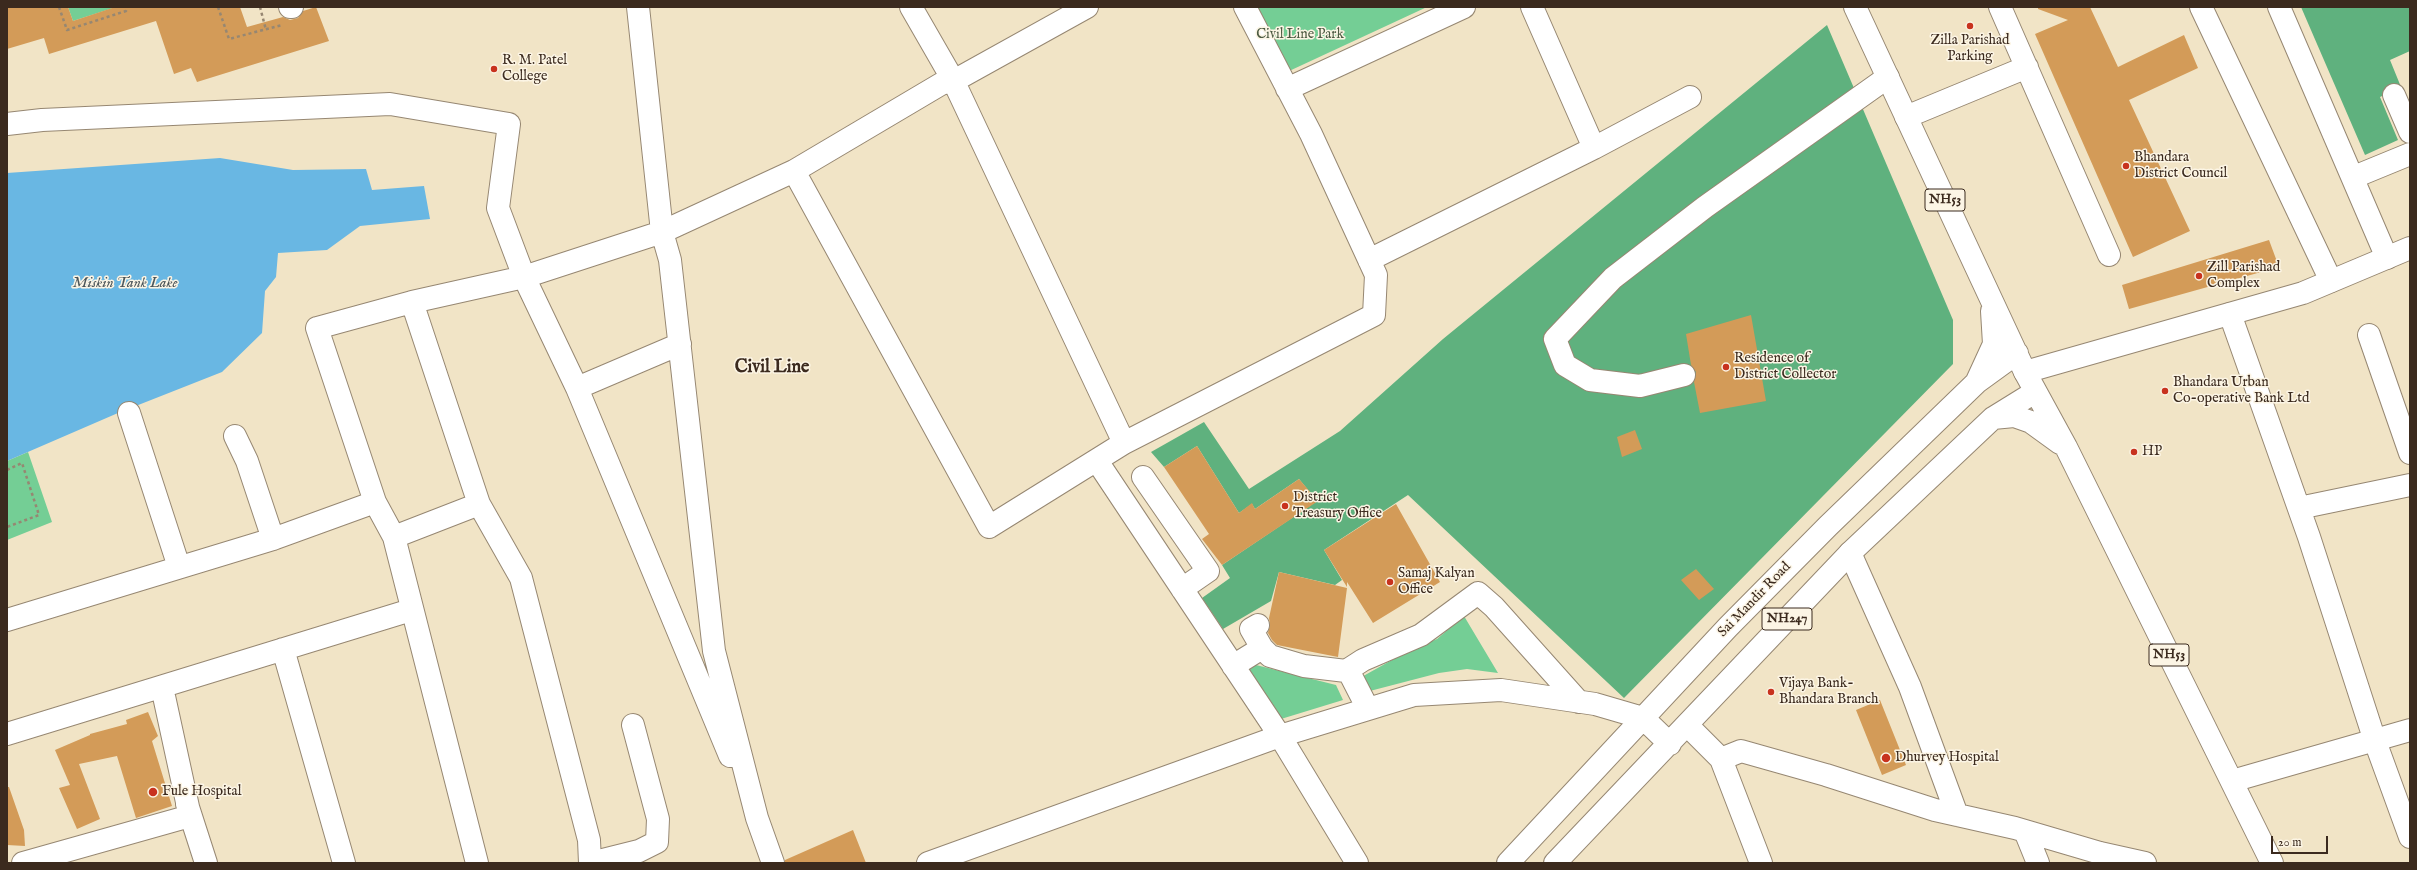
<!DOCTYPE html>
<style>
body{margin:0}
#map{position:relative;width:2417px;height:870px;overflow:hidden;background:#f1e4c6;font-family:"IM FELL English",serif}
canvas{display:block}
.frame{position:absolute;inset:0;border:8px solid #3b2a1e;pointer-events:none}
.scale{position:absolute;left:2271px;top:836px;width:57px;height:18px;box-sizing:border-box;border:2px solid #3b2a1e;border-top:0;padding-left:5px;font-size:12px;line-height:14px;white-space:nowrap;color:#3b2a1e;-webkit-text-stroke:3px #fcf5e5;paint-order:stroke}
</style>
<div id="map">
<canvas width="2417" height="870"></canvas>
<div class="frame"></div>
<div class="scale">20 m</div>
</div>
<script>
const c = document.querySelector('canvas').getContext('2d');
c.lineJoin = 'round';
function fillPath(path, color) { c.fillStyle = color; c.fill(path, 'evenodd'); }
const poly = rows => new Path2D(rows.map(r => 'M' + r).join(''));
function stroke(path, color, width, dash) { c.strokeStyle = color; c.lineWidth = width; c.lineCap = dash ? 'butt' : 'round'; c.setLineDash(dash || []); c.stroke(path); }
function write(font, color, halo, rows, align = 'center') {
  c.font = font + ' "IM FELL English",serif'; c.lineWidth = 3; c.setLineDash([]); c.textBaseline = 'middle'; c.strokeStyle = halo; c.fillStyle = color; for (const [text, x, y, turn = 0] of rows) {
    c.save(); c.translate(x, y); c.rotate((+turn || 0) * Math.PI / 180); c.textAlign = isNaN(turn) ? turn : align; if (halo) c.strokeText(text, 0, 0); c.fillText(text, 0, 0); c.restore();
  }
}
fillPath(poly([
 [68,7,113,7,113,8,73,21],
 [1253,7,1427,7,1287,72],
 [28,452,52,522,7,540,7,461],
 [1464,616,1498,673,1467,669,1439,673,1366,692,1358,679,1408,651,1437,639],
 [1256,665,1336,685,1343,700,1281,719,1248,668]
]), '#74ce95');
fillPath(poly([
 [2301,7,2410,7,2410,51,2390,60,2401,87,2380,97,2398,140,2365,155],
 [1827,25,1953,320,1953,364,1624,698,1408,495,1324,550,1342,580,1335,585,1279,572,1271,601,1223,629,1202,598,1230,578,1222,565,1317,501,1299,479,1255,509,1252,504,1239,513,1197,446,1164,467,1151,452,1204,422,1249,489,1340,431,1443,339]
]), '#5fb17e');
fillPath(poly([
 [220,158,293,170,366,169,372,190,424,186,430,219,360,226,327,250,278,253,276,277,265,291,262,333,222,372,118,413,7,461,7,173]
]), '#69b7e3');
fillPath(poly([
 [7,7,68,7,73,21,115,7,240,7,247,27,283,17,290,20,298,18,303,11,316,7,329,41,197,82,191,68,174,74,156,21,49,54,44,38,7,49],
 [2038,7,2090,7,2118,67,2184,35,2198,68,2129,100,2190,231,2133,257,2035,34,2068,20,2038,9],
 [2269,240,2279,267,2129,309,2122,285],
 [1751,315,1766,401,1700,413,1694,382,1696,372,1691,365,1686,334],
 [1635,430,1642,449,1622,457,1617,437],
 [1197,446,1239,513,1252,503,1255,509,1299,479,1318,501,1222,565,1202,539,1209,534,1164,467],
 [1396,504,1440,582,1373,623,1347,582,1347,587,1324,550],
 [1696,569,1714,589,1699,600,1681,580],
 [1279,572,1347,588,1338,657,1277,645,1272,640,1268,633,1270,625,1269,618],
 [1880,700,1906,765,1882,775,1856,710],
 [148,712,158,736,152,741,172,806,136,818,117,756,79,764,100,819,77,829,59,788,70,785,55,750,90,735,90,734,127,724,126,720],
 [7,787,9,787,24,830,25,846,7,845],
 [853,830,866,863,785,863,785,860]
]), '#d39b58');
const street = poly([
 [290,7,292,7],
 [638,7,662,232,794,171,941,84,959,78,1087,7],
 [911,7,953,80,1124,443],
 [2000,7,2109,255],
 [2201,7,2331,281],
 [2279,7,2387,258],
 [1287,89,1464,7],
 [2394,95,2410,132],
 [1906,117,2027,67],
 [7,124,42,120,390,104,509,124,498,208,524,277,662,232,670,260,714,651,757,818,773,863],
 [1594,148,1690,97],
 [794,171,989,527,1124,443,1374,315,1376,275,1311,134,1245,7],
 [2354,177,2410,154],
 [1369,260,1594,148,1532,7],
 [2230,314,2309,537,2375,741,2410,837],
 [2369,335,2410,453],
 [1684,375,1640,386,1590,380,1565,365,1555,339,1613,278,1705,207,1888,77],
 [577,388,680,344],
 [129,413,179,567],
 [235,436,247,461,273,539],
 [1097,461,1280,736,1357,863],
 [1143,477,1208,571,1182,589],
 [375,502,317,328,412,302],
 [479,504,521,578,589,840,590,863],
 [2299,508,2410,485],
 [1850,553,1910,687,1957,815],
 [7,620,273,539,375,502,394,537],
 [1258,625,1251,629,1262,648],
 [283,649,344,863],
 [1233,666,1262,648,1270,656,1304,666,1346,671,1363,660,1421,635,1478,593,1494,607,1579,702],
 [1348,670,1368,709],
 [1687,725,1721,759,1761,863],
 [7,734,411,610],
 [1721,759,1741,751,1826,775,1935,810,2015,828,2100,853,2145,863],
 [2232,781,2410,730],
 [187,804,206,863],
 [2025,831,2038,863],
 [23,863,190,816,162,687],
 [477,863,394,537,479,504,412,302,524,277,577,388,730,756],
 [591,863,639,851,657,842,658,819,633,725],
 [928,863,1280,736,1414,695,1501,690,1595,704,1643,718]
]);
const secondary = poly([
 [2025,372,2303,293,2410,248]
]);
const highway = poly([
 [1855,7,2025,372,2066,447,2272,863],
 [1977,381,1994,344,1992,311],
 [1993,418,2014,416,2031,422,2060,443],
 [1643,718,1670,744],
 [1508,863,1728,627,1828,526,1977,382,2017,353],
 [1555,863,1850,553,1993,418,2035,392]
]);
stroke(street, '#968772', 24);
stroke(secondary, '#968772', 24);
stroke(highway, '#968772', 24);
stroke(poly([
 [59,7,67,30,126,11,125,7],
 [218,7,229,39,282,25],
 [260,7,266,30],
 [7,470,22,463,39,515,7,527]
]), '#968772', 2.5, [3, 3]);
stroke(street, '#fff', 22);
stroke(secondary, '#fff', 22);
stroke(highway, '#fff', 22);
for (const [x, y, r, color] of [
 [1970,26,4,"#c8321e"],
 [494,69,4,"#c8321e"],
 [2126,166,4,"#c8321e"],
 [2199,276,4,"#c8321e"],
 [1726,367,4,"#c8321e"],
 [2165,391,4,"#c8321e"],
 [2134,452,4,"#c8321e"],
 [1285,506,4,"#c8321e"],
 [1390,582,4,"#c8321e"],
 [1771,692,4,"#c8321e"],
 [1886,758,5,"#c8321e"],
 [153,792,5,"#c8321e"]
]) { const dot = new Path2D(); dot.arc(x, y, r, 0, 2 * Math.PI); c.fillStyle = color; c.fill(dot); stroke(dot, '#fcf5e5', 1.5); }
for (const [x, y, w] of [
 [1945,200,40],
 [1787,619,50],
 [2169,655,40]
]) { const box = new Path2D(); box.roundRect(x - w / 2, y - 11, w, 22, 3); c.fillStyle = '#fcf5e5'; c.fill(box); stroke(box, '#3b2a1e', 1); }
write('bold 13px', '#3b2a1e', null, [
 ["NH53",1945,200],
 ["NH247",1787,619],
 ["NH53",2169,655]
]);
write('14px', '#4c5b42', '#fcf5e5', [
 ["Civil Line Park",1300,35]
]);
write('14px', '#3b2a1e', '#fcf5e5', [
 ["Zilla Parishad",1970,41,"center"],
 ["Parking",1970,57,"center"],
 ["R. M. Patel",502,61],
 ["College",502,77],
 ["Bhandara",2134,158],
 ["District Council",2134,174],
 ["Zill Parishad",2207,268],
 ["Complex",2207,284],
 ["Residence of",1734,359],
 ["District Collector",1734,375],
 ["Bhandara Urban",2173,383],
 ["Co-operative Bank Ltd",2173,399],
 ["HP",2142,452],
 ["District",1293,498],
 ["Treasury Office",1293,514],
 ["Samaj Kalyan",1398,574],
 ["Office",1398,590],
 ["Vijaya Bank-",1779,684],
 ["Bhandara Branch",1779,700],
 ["Dhurvey Hospital",1895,758],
 ["Fule Hospital",162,792]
], 'left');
write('14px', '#3b2a1e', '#fcf5e5', [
 ["Sai Mandir Road",1755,600,-46]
]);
write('italic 15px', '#495459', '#fcf5e5', [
 ["Miskin Tank Lake",125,284]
]);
write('bold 18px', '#3b2a1e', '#fcf5e5', [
 ["Civil Line",772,368]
]);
</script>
